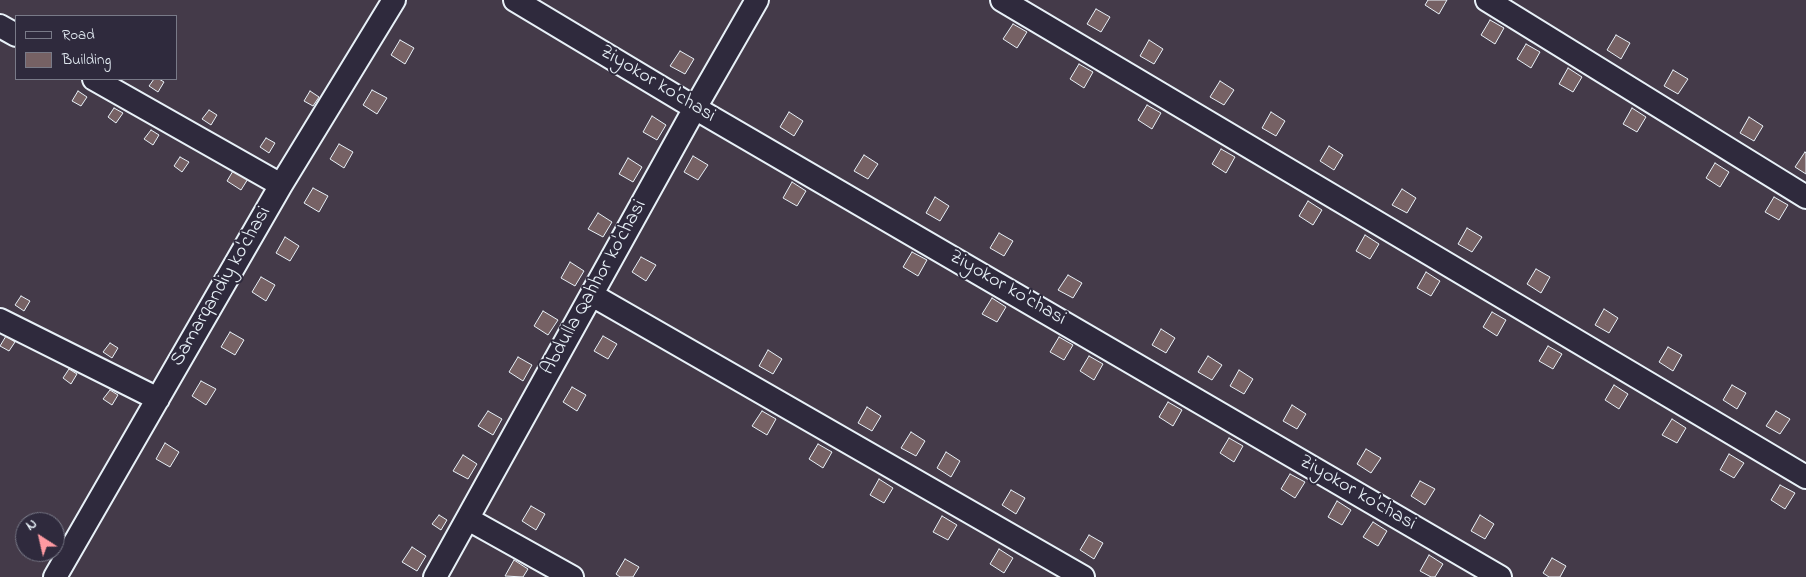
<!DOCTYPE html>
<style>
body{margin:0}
#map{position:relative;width:1806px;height:577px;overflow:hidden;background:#443a49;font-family:"Indie Flower",sans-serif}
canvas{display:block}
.legend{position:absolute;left:15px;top:15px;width:162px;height:65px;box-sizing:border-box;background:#2f2a3d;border:1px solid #797a88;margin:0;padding:6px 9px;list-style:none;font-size:15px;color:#e8f1f8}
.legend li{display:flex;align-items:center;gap:10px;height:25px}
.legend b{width:25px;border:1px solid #797a88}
.north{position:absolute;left:15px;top:512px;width:50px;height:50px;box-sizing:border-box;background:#2f2a3d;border:1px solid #797a88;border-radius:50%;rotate:325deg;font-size:14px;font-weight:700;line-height:20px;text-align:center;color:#e8f1f8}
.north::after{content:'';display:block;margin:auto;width:18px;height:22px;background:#ff9aa2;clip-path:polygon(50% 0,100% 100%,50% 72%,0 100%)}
</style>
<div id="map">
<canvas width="1806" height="577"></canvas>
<ul class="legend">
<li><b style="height:6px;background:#2f2a3d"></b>Road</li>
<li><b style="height:14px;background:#766164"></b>Building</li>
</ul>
<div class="north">N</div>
</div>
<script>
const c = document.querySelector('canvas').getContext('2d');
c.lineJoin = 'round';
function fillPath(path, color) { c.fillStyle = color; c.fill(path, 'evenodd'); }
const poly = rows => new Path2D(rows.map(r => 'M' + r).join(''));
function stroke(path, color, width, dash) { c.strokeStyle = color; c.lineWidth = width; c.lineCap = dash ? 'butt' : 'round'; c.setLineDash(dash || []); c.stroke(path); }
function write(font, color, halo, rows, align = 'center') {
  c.font = font + ' "Indie Flower",sans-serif'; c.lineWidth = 4; c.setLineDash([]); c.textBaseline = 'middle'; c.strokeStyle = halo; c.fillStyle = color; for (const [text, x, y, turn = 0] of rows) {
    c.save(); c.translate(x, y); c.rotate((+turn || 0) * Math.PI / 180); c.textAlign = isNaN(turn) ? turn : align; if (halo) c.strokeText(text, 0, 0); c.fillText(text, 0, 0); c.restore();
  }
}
const building = poly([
 [1428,0,1447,0,1439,14,1425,5,1428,0],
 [1096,9,1110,17,1101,32,1087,24,1096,9],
 [1490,20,1504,28,1495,44,1481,35,1490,20],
 [1013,24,1027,32,1017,48,1003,39,1013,24],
 [1616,35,1630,43,1621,59,1607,50,1616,35],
 [400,40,414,48,405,64,391,55,400,40],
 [1149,40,1163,49,1154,64,1140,56,1149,40],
 [1526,44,1540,52,1531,68,1517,59,1526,44],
 [680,51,694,59,685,74,670,66,680,51],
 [1079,64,1093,72,1084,88,1070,79,1079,64],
 [1568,68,1582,77,1573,92,1559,84,1568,68],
 [1673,70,1688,79,1678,94,1664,86,1673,70],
 [154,79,159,79,164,82,158,92,149,86,154,79],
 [1220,81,1234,90,1224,105,1210,97,1220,81],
 [372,90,387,98,377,114,363,105,372,90],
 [78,91,87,97,81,106,72,101,78,91],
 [310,91,319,97,313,106,304,101,310,91],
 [1147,105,1161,113,1152,129,1138,120,1147,105],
 [114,108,123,113,116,123,108,117,114,108],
 [1632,108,1646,117,1637,132,1623,124,1632,108],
 [209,110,217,115,211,125,202,119,209,110],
 [789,112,803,121,794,136,780,127,789,112],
 [1271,112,1285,121,1276,136,1262,128,1271,112],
 [652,116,666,125,657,140,643,132,652,116],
 [1749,117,1763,126,1754,141,1740,133,1749,117],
 [151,130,159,135,153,145,144,139,151,130],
 [266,138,275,143,269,153,260,147,266,138],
 [339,144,353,152,344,168,330,159,339,144],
 [1329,146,1343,155,1334,170,1320,161,1329,146],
 [1221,149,1235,157,1226,173,1212,164,1221,149],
 [1805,152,1806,153,1806,174,1795,167,1805,152],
 [864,155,878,164,868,179,854,171,864,155],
 [693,156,708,165,698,180,684,172,693,156],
 [180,157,189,162,182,172,174,166,180,157],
 [628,158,642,167,633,182,619,174,628,158],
 [1715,163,1729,172,1720,187,1706,178,1715,163],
 [236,166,251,174,241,190,227,181,236,166],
 [792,182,806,191,797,206,783,198,792,182],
 [313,188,328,196,319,212,304,203,313,188],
 [1402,189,1416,198,1407,213,1392,205,1402,189],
 [935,197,949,206,940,221,926,213,935,197],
 [1774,197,1788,205,1779,220,1765,212,1774,197],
 [1308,201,1322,210,1313,225,1299,216,1308,201],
 [598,213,612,222,603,237,588,229,598,213],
 [1467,228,1482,237,1472,252,1458,244,1467,228],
 [999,233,1013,241,1004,256,990,248,999,233],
 [1365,235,1379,244,1370,259,1356,251,1365,235],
 [285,237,299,246,290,261,276,253,285,237],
 [912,252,927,260,918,276,903,267,912,252],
 [641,257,656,265,646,281,632,272,641,257],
 [570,262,584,271,575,286,561,278,570,262],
 [1536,269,1550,277,1541,293,1527,284,1536,269],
 [1426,272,1440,281,1431,296,1417,288,1426,272],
 [1068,275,1082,283,1073,298,1058,290,1068,275],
 [261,277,275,285,266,301,252,292,261,277],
 [21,296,30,301,24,311,15,305,21,296],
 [992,298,1006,307,997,322,982,314,992,298],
 [1604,309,1618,318,1609,333,1595,325,1604,309],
 [543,311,558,320,548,335,534,326,543,311],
 [1492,312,1506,320,1497,336,1483,327,1492,312],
 [1161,329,1175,338,1166,353,1152,345,1161,329],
 [230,332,244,340,235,355,221,347,230,332],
 [6,336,15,342,9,351,0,346,6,336],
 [603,336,617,344,608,359,594,351,603,336],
 [1059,337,1073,345,1064,360,1050,352,1059,337],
 [110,343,118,348,112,358,103,352,110,343],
 [1548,346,1562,354,1553,369,1539,361,1548,346],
 [1668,347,1682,355,1673,371,1659,362,1668,347],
 [768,350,782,359,773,374,759,366,768,350],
 [1089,356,1103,364,1094,380,1080,371,1089,356],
 [1208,356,1222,365,1212,380,1198,372,1208,356],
 [518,357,532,365,523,381,509,372,518,357],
 [69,369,77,374,71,384,63,378,69,369],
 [1239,370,1253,379,1244,394,1230,386,1239,370],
 [201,381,216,389,206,405,192,396,201,381],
 [1614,385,1628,394,1619,409,1605,400,1614,385],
 [1732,385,1746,393,1737,409,1723,400,1732,385],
 [572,387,586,395,577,411,563,402,572,387],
 [110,390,118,395,112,405,103,399,110,390],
 [1168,402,1182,410,1173,426,1159,417,1168,402],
 [1292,405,1306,414,1297,429,1283,421,1292,405],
 [867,407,881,416,872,431,858,423,867,407],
 [488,411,502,419,493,435,478,426,488,411],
 [762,411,776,419,767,435,752,426,762,411],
 [1776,411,1790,419,1780,434,1766,426,1776,411],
 [1672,419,1686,428,1677,443,1662,435,1672,419],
 [911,432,925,441,916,456,901,448,911,432],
 [1229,438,1243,446,1234,462,1220,453,1229,438],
 [165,443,179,452,170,467,156,459,165,443],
 [818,444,832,452,823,468,809,459,818,444],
 [1366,449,1381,458,1371,473,1357,464,1366,449],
 [946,452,960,461,951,477,937,468,946,452],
 [1729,454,1744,463,1734,478,1720,470,1729,454],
 [463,455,477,464,468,479,453,471,463,455],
 [1290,474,1305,482,1295,498,1281,489,1290,474],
 [879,479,893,488,884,503,870,495,879,479],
 [1420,481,1435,489,1425,505,1411,496,1420,481],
 [1780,485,1795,493,1785,509,1771,500,1780,485],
 [1011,490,1025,498,1016,514,1002,505,1011,490],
 [1337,501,1351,510,1342,525,1328,517,1337,501],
 [531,506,545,514,536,530,522,521,531,506],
 [439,515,447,520,441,530,432,524,439,515],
 [1480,515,1494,524,1485,539,1471,531,1480,515],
 [942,516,957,525,948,540,933,532,942,516],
 [1373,522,1387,531,1378,546,1363,537,1373,522],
 [1089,535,1103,543,1094,559,1080,550,1089,535],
 [412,547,426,556,417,571,402,562,412,547],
 [999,549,1013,558,1004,573,990,564,999,549],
 [1429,555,1443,564,1435,577,1431,577,1420,571,1429,555],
 [1552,558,1566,566,1560,577,1549,577,1543,573,1552,558],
 [625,559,639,567,633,577,620,577,616,574,625,559],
 [514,560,528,569,523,577,505,576,514,560]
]);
fillPath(building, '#766164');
stroke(building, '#e8f1f8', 1);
const minor = poly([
 [515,0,695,108,1500,577],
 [1002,0,1806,477],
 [1487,0,1806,197],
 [0,26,16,35],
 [94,79,281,185],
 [592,295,1083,577],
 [0,320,158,399],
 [468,519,572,577],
 [55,577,281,185,394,0],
 [435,577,695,108,757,0]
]);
stroke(minor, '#e8f1f8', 26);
stroke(minor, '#2f2a3d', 22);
write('20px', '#e8f1f8', '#2f2a3d', [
 ["Ziyokor ko'chasi",657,85,31],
 ["Samarqandiy ko'chasi",222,287,-60],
 ["Abdulla Qahhor ko'chasi",595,288,-61],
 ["Ziyokor ko'chasi",1007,289,30],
 ["Ziyokor ko'chasi",1357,494,30]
]);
</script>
